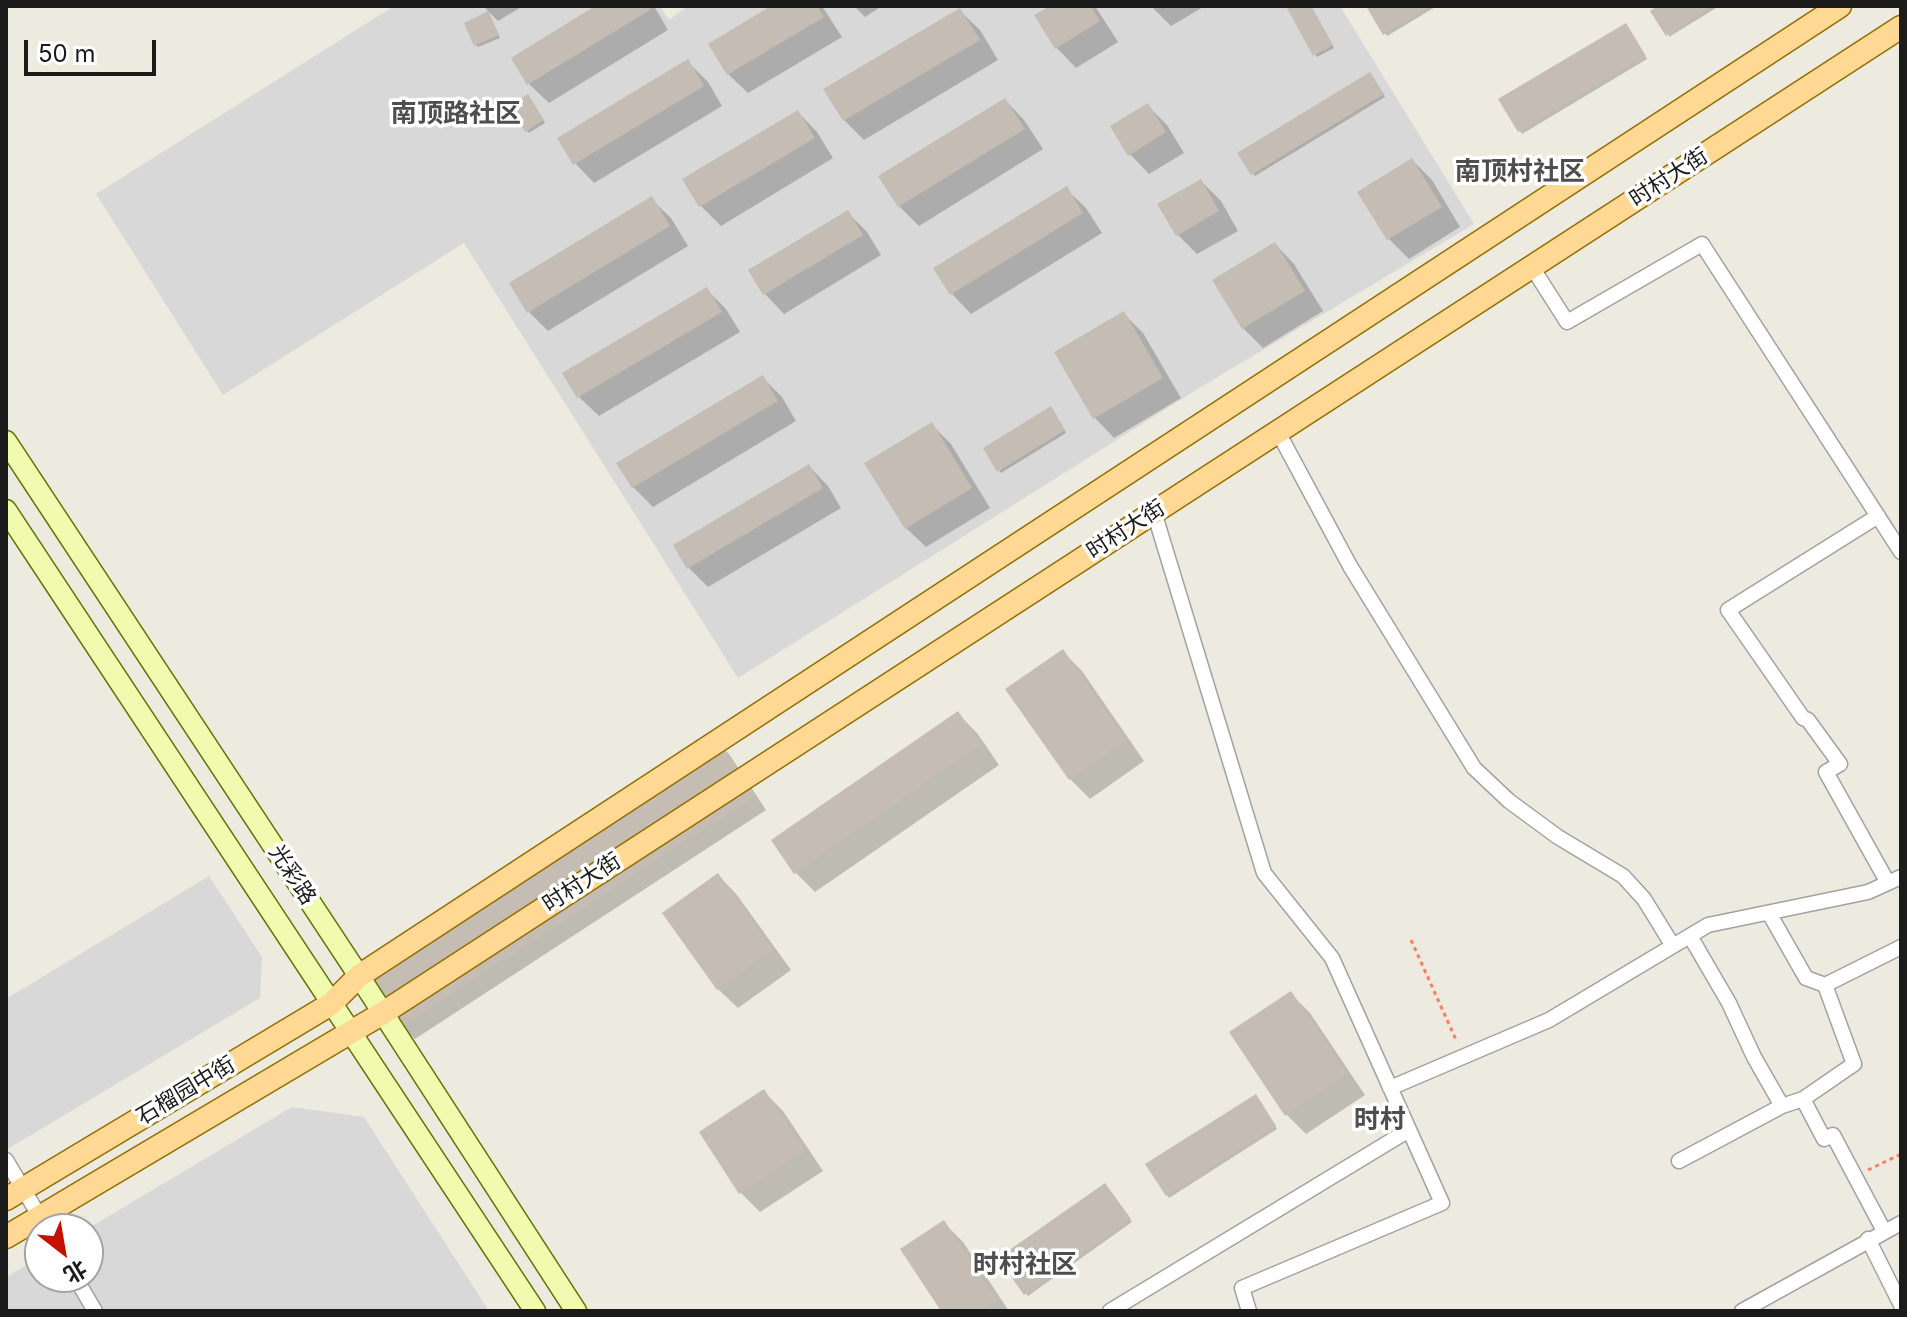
<!DOCTYPE html>
<meta charset="utf-8">
<style>
body{margin:0}
#map{position:relative;width:1907px;height:1317px;overflow:hidden;background:#edeadf;font-family:Inter,"Noto Sans SC",sans-serif}
canvas{display:block}
.frame{position:absolute;inset:0;border:8px solid #1b1b1b;pointer-events:none}
.north{position:absolute;left:24px;top:1213px;width:80px;height:80px;box-sizing:border-box;background:#fff;border:2px solid #a4a4a4;border-radius:50%;rotate:149deg;font-size:22px;font-weight:700;line-height:32px;text-align:center;color:#1b1b1b}
.north::after{content:'';display:block;margin:auto;width:28px;height:36px;background:#c61000;clip-path:polygon(50% 0,100% 100%,50% 72%,0 100%)}
.scale{position:absolute;left:24px;top:40px;width:132px;height:36px;box-sizing:border-box;border:4px solid #1b1b1b;border-top:0;padding-left:10px;font-size:24px;line-height:28px;white-space:nowrap;color:#1b1b1b;-webkit-text-stroke:6px #fff;paint-order:stroke}
</style>
<div id="map">
<canvas width="1907" height="1317"></canvas>
<div class="frame"></div>
<div class="north">北</div>
<div class="scale">50 m</div>
</div>
<script>
const c = document.querySelector('canvas').getContext('2d');
c.lineJoin = 'round';
function fillPath(path, color) { c.fillStyle = color; c.fill(path, 'evenodd'); }
const poly = rows => new Path2D(rows.map(r => 'M' + r).join(''));
function stroke(path, color, width, dash) { c.strokeStyle = color; c.lineWidth = width; c.lineCap = dash ? 'butt' : 'round'; c.setLineDash(dash || []); c.stroke(path); }
function write(font, color, halo, rows, align = 'center') {
  c.font = font + ' Inter,"Noto Sans SC",sans-serif'; c.lineWidth = 7; c.setLineDash([]); c.textBaseline = 'middle'; c.strokeStyle = halo; c.fillStyle = color; for (const [text, x, y, turn = 0] of rows) {
    c.save(); c.translate(x, y); c.rotate((+turn || 0) * Math.PI / 180); c.textAlign = isNaN(turn) ? turn : align; if (halo) c.strokeText(text, 0, 0); c.fillText(text, 0, 0); c.restore();
  }
}
fillPath(poly([
 [394,6,660,6,669,20,688,6,1340,6,1474,224,1201,387,738,678,464,243,223,395,96,194],
 [209,876,262,957,260,998,6,1150,6,999],
 [292,1107,364,1117,489,1311,6,1311,6,1277,40,1257,40,1277,88,1277,87,1229]
]), '#d9d8d8');
fillPath(poly([
 [483,6,523,6,498,21],
 [599,6,654,6,668,30,549,103,529,84],
 [775,6,822,6,842,37,748,93,728,74],
 [854,6,882,6,865,17],
 [1053,6,1095,6,1118,42,1076,68,1057,48],
 [1151,6,1205,6,1171,26],
 [1288,6,1311,6,1334,48,1317,57],
 [1368,6,1437,6,1387,36],
 [1661,6,1715,6,1716,8,1669,37],
 [960,11,980,30,998,60,864,140,844,120],
 [489,13,500,38,478,47,476,45],
 [1628,28,1647,59,1522,134,1520,131,1501,100],
 [688,62,708,82,722,106,594,183,575,163],
 [1372,77,1385,97,1255,176,1253,174],
 [530,99,545,123,529,133,527,131],
 [1005,100,1024,120,1043,149,919,226,899,206],
 [1148,106,1167,125,1184,153,1149,174,1130,154],
 [798,112,817,132,833,158,721,226,701,206,685,180],
 [1412,160,1432,180,1460,227,1409,259,1389,239,1360,192],
 [1201,181,1221,201,1238,231,1197,254,1177,234],
 [1066,189,1086,208,1102,233,971,314,952,294],
 [651,199,671,218,688,246,548,331,529,312],
 [847,212,867,232,881,255,784,314,765,294],
 [1275,244,1294,264,1323,311,1263,348,1243,328],
 [707,290,726,309,740,332,599,416,579,397],
 [1123,313,1143,333,1181,398,1114,438,1095,418,1056,353],
 [763,378,782,397,796,421,653,507,633,487,619,463],
 [1053,411,1066,433,1001,473,999,470],
 [931,424,951,444,990,508,926,547,906,528],
 [809,466,828,486,841,508,708,587,689,568],
 [1062,651,1082,671,1144,761,1090,799,1070,779],
 [958,714,977,733,999,765,815,892,795,872],
 [716,741,729,754,766,810,415,1039,402,1026],
 [718,875,737,895,791,970,738,1008,718,989],
 [1290,993,1310,1013,1365,1095,1306,1134,1286,1114],
 [764,1092,783,1111,823,1171,760,1212,741,1193],
 [1258,1099,1277,1129,1169,1198,1167,1195],
 [1107,1188,1132,1222,1028,1296,1026,1293],
 [943,1222,963,1242,1009,1311,944,1311]
]), '#0003');
fillPath(poly([
 [595,6,648,6,650,10,527,85,511,58],
 [771,6,817,6,824,17,727,75,708,44],
 [1050,6,1091,6,1100,21,1055,49,1034,15],
 [1286,6,1311,6,1333,45,1313,56],
 [1366,6,1431,6,1383,35],
 [1657,6,1713,6,1666,36,1650,11],
 [960,8,980,40,843,121,823,89],
 [488,11,499,35,474,46,464,23],
 [1626,23,1646,56,1518,132,1498,99],
 [688,59,704,86,573,165,557,138],
 [1370,72,1384,94,1251,175,1237,153],
 [528,94,544,120,525,132,509,105],
 [1005,98,1025,129,898,207,878,176],
 [1148,103,1166,132,1128,156,1110,126],
 [798,110,815,138,699,207,682,179],
 [1412,158,1442,207,1387,240,1357,192],
 [1201,179,1219,211,1176,236,1157,204],
 [1067,186,1083,213,950,295,933,268],
 [652,196,670,226,527,313,509,283],
 [848,210,863,235,763,295,748,270],
 [1275,242,1305,291,1242,329,1212,280],
 [707,287,722,312,577,398,562,373],
 [1124,311,1163,378,1093,419,1054,352],
 [763,375,778,401,632,488,616,463],
 [1051,406,1065,430,997,472,983,448],
 [932,422,972,488,905,529,864,463],
 [809,464,823,488,687,569,673,545],
 [1063,649,1126,740,1069,780,1005,689],
 [958,711,981,744,794,874,771,840],
 [717,738,755,796,401,1027,363,969],
 [718,873,773,950,717,990,662,913],
 [1291,991,1347,1074,1285,1116,1229,1032],
 [764,1089,805,1151,739,1194,699,1132],
 [1256,1094,1276,1126,1166,1196,1145,1164],
 [1105,1183,1131,1219,1024,1295,998,1258],
 [944,1220,997,1301,981,1311,941,1311,900,1249]
]), '#c5bcb3');
const minor = poly([
 [1532,267,1567,322,1702,244,1901,552],
 [1278,432,1350,566,1474,768,1509,801,1558,837,1623,876,1644,899,1673,946],
 [1154,512,1264,873,1332,958,1442,1203,1242,1288,1249,1311],
 [1878,516,1728,610,1803,718,1808,720,1840,764,1826,772,1888,883],
 [1769,913,1806,978,1825,985,1854,1064,1803,1099,1824,1139,1833,1135,1884,1231],
 [1690,936,1729,1003,1754,1057,1782,1106,1803,1099],
 [1825,985,1901,947],
 [1390,1088,1549,1020,1708,925,1868,892,1901,877],
 [6,1160,47,1229],
 [1679,1161,1782,1106],
 [1868,1239,1901,1305],
 [75,1277,95,1311],
 [1110,1311,1409,1130],
 [1742,1311,1901,1223]
]);
const secondary = poly([
 [6,441,359,976,576,1311],
 [6,510,535,1311]
]);
const primary = poly([
 [6,1199,331,1004,359,976,1840,6],
 [6,1237,383,1013,1901,27]
]);
stroke(minor, '#a2a2a2', 17);
stroke(secondary, '#5d7301', 23);
stroke(primary, '#926d00', 25);
stroke(poly([
 [1411,940,1457,1042],
 [1868,1170,1901,1154]
]), '#ff7c5f', 3, [4, 4]);
stroke(minor, '#fff', 14);
stroke(secondary, '#f1fbaf', 20);
stroke(primary, '#ffd993', 22);
write('22px', '#1b1b1b', '#fff', [
 ["时村大街",1669,178,-33],
 ["时村大街",1126,530,-33],
 ["光彩路",292,875,57],
 ["时村大街",582,883,-33],
 ["石榴园中街",186,1091,-31]
]);
write('bold 26px', '#4e4e4e', '#fff', [
 ["南顶路社区",456,114],
 ["南顶村社区",1520,172],
 ["时村",1380,1120],
 ["时村社区",1025,1265]
]);
</script>
